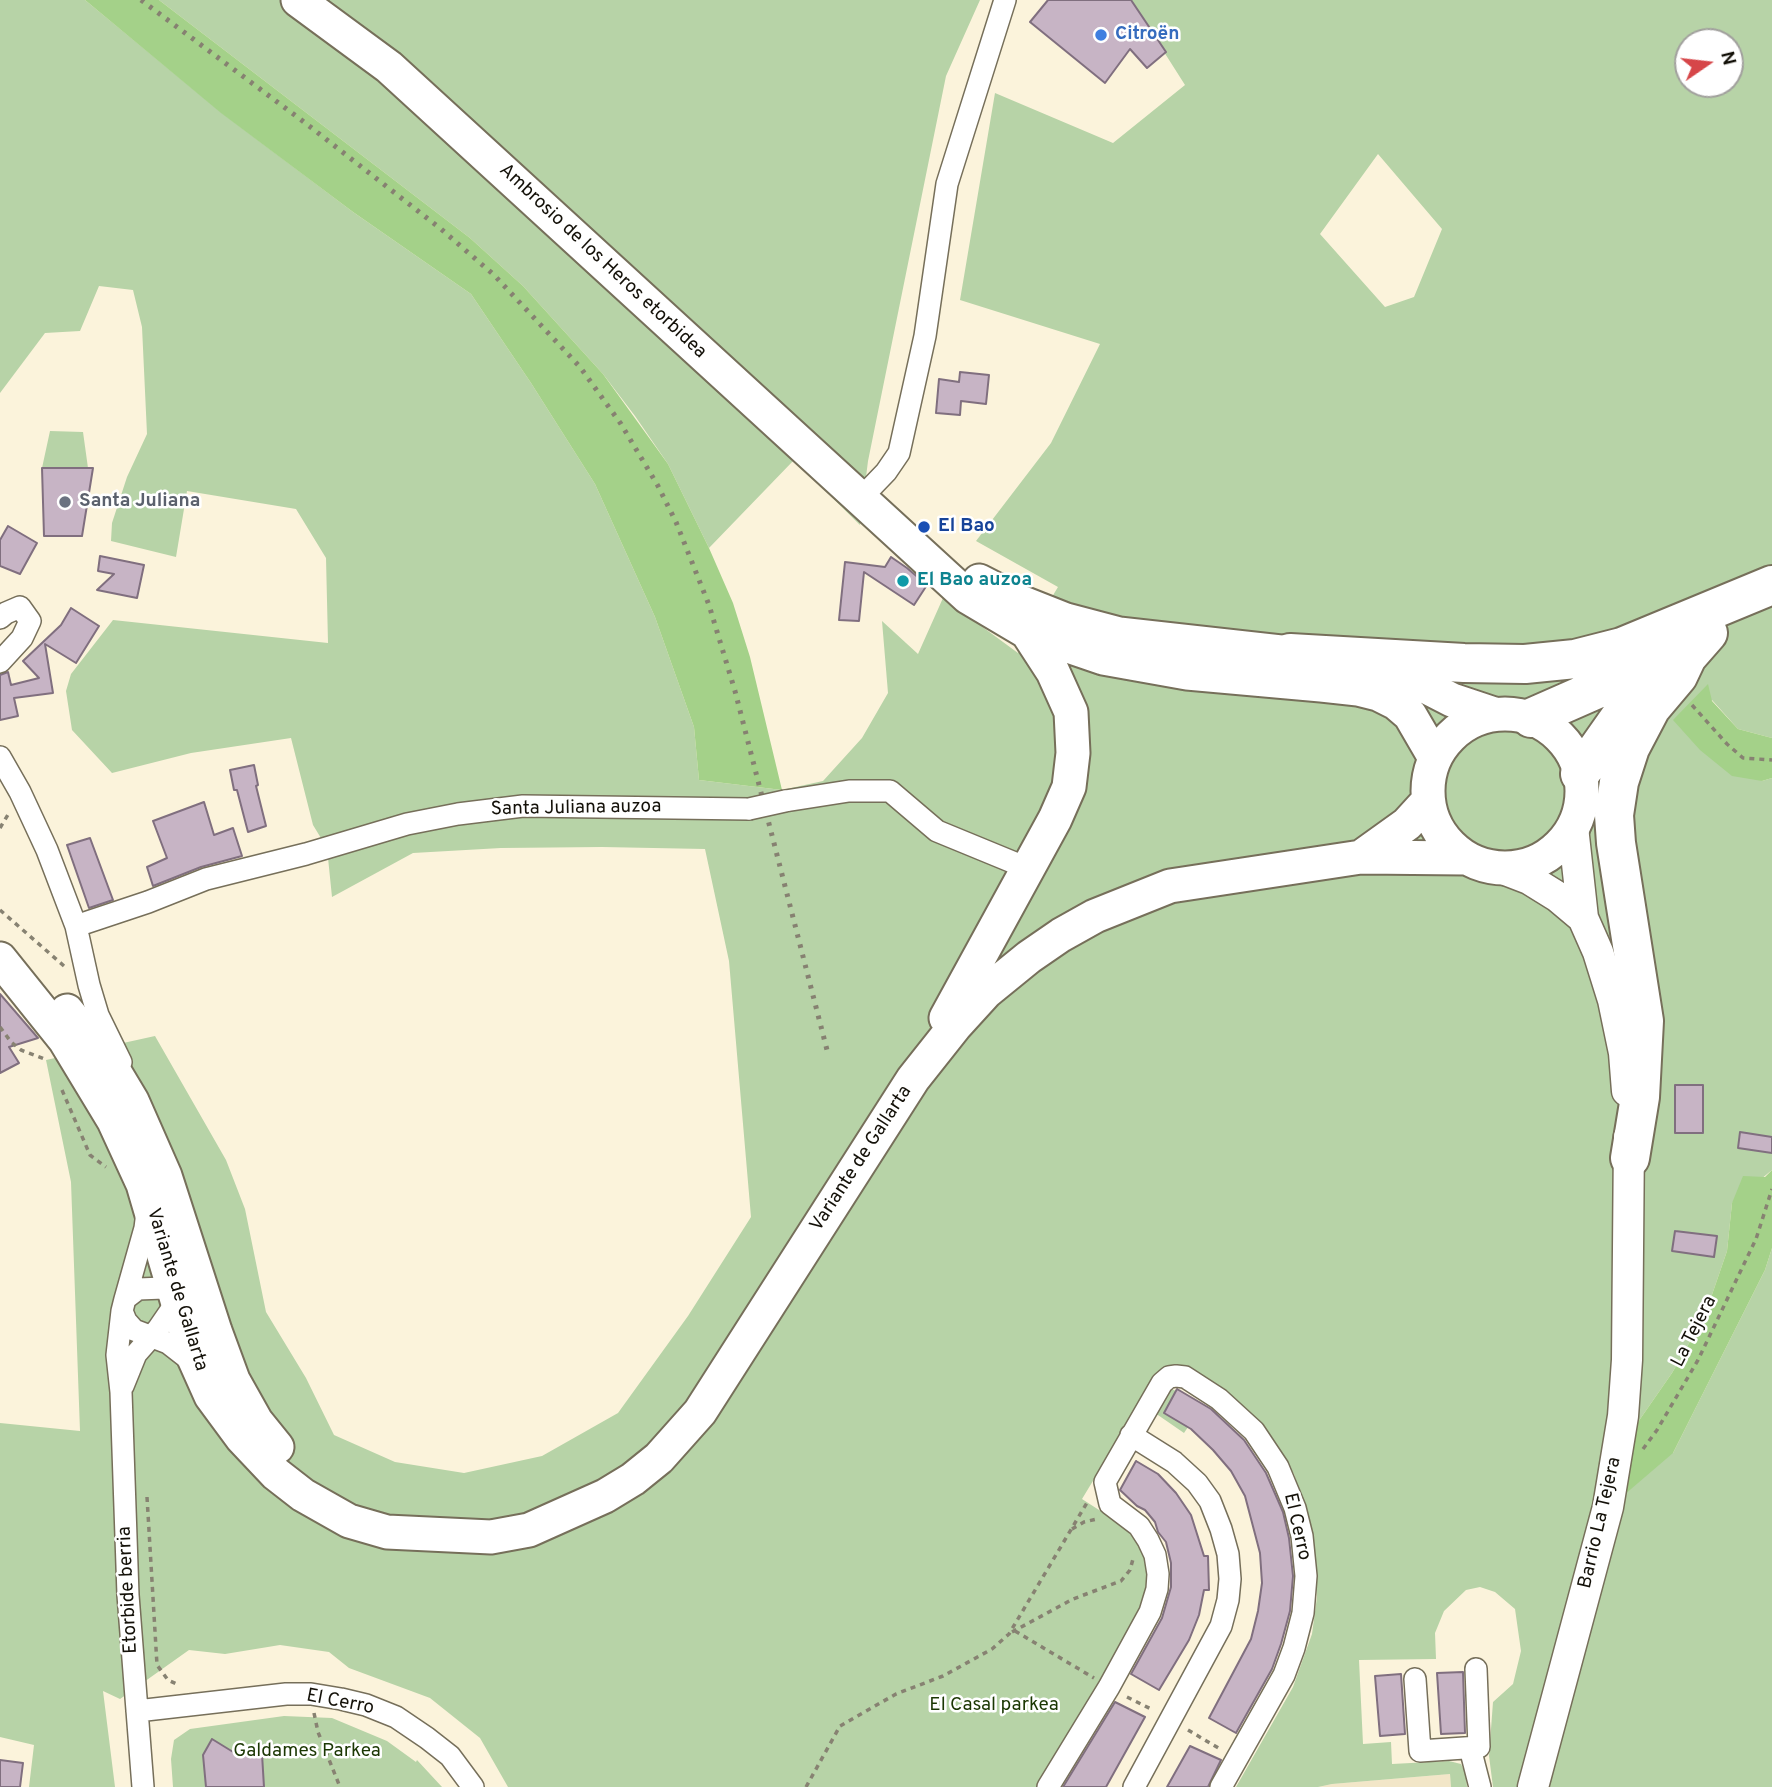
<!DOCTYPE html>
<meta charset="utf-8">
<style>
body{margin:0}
#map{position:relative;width:1772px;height:1787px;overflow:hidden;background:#fbf3db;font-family:Overpass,sans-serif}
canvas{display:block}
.north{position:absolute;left:1674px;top:28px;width:70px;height:70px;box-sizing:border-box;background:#fff;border:2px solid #a1a09d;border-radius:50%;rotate:76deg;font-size:19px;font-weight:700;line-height:28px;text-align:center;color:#141109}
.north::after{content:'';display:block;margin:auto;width:24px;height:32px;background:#d64649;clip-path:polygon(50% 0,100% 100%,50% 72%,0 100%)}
</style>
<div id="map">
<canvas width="1772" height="1787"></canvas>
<div class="north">N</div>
</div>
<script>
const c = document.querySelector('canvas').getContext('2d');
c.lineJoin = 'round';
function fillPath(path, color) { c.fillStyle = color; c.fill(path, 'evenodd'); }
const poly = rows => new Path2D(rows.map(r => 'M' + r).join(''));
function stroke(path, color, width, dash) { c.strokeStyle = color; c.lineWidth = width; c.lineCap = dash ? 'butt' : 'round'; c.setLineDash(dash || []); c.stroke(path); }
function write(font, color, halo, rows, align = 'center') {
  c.font = font + ' Overpass,sans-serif'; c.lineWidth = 5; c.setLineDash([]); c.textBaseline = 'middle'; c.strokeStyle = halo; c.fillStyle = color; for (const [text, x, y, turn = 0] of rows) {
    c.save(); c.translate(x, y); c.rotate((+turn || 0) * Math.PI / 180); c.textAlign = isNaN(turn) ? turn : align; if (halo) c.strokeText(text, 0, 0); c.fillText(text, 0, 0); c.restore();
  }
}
fillPath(poly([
 [1450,1774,1451,1787,1318,1787,1332,1784]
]), '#f2e6c8');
fillPath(poly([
 [0,0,85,0,222,113,353,212,471,294,531,383,595,484,655,617,694,727,699,780,782,790,823,781,862,738,888,693,882,621,918,654,943,598,1018,653,1058,587,976,541,1051,443,1100,344,960,300,995,93,1113,143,1185,85,1131,0,1772,0,1772,738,1738,729,1712,700,1674,720,1762,781,1772,778,1772,1170,1732,1203,1727,1251,1705,1315,1672,1373,1638,1422,1673,1453,1765,1270,1772,1248,1772,1787,1493,1787,1489,1756,1493,1702,1513,1684,1521,1651,1515,1609,1495,1592,1480,1587,1466,1590,1444,1611,1435,1633,1436,1659,1359,1660,1363,1744,1391,1742,1392,1764,1449,1761,1461,1764,1466,1774,1467,1787,1451,1787,1450,1774,1332,1784,1318,1787,1236,1787,1293,1687,1312,1634,1317,1597,1312,1531,1294,1474,1269,1437,1236,1402,1184,1365,1170,1368,1157,1375,1082,1499,1116,1521,1139,1542,1147,1561,1149,1580,1139,1614,1041,1787,508,1787,480,1738,430,1698,349,1668,329,1652,280,1645,225,1654,189,1650,120,1699,103,1691,115,1787,29,1787,34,1745,0,1737,0,1423,80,1431,71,1182,46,1060,155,1036,226,1160,245,1209,266,1312,306,1378,334,1435,395,1462,464,1473,542,1456,618,1413,688,1316,751,1217,729,961,705,849,602,847,501,848,413,853,332,897,327,848,313,825,291,738,191,753,112,773,72,730,66,691,71,674,113,620,328,643,326,558,296,509,187,491,176,557,111,541,112,523,127,477,147,434,142,327,133,290,99,286,80,331,45,333,0,393],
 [1688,42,1730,42,1730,84,1688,84],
 [1378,154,1442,229,1414,297,1385,307,1320,234],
 [159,0,980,0,946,76,868,461,860,525,794,460,709,548,668,464,635,416,603,374,523,286,470,238],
 [50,431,83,432,88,468,42,468],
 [1170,1388,1176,1391,1164,1413,1188,1427,1184,1433,1155,1413],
 [284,1716,332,1718,387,1741,416,1762,417,1760,442,1787,173,1787,171,1759,174,1740,190,1729]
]), '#b7d3a7');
fillPath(poly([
 [85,0,159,0,470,238,523,286,603,374,668,464,709,548,733,603,750,657,782,790,699,780,694,727,655,617,595,484,531,383,471,294,353,212,221,113],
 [1708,684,1712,701,1738,729,1772,738,1772,778,1762,781,1732,776,1700,750,1673,720],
 [1772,1170,1772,1248,1765,1270,1673,1453,1624,1495,1638,1422,1672,1373,1705,1315,1727,1251,1732,1203,1743,1176,1765,1177]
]), '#a4d189');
const building = poly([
 [1048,0,1131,0,1166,52,1147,68,1130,49,1105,83,1030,22,1048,0],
 [960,372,989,375,986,404,961,401,960,415,936,413,939,379,959,382,960,372],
 [42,468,93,468,82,536,44,536,42,468],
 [8,526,37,543,20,574,0,566,0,540,8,526],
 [100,556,144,565,137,598,97,590,114,574,98,571,100,556],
 [891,557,907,568,927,585,914,605,864,572,859,621,839,620,845,562,885,567,891,557],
 [71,608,99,626,76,663,45,644,53,693,14,698,18,716,0,720,0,675,8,672,11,685,39,678,23,661,61,625,71,608],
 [254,765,258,785,256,786,266,826,248,832,237,790,234,790,230,770,254,765],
 [204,802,214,835,233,828,242,856,201,867,153,886,147,867,167,858,153,821,204,802],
 [90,838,113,900,89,908,67,845,90,838],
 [0,994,38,1038,9,1047,19,1063,0,1073,0,994],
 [1675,1085,1703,1085,1703,1133,1675,1133,1675,1085],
 [1740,1132,1772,1137,1772,1153,1738,1148,1740,1132],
 [1675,1231,1717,1236,1714,1257,1672,1251,1675,1231],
 [1177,1389,1211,1409,1244,1440,1266,1473,1283,1512,1289,1538,1293,1576,1290,1611,1281,1644,1272,1669,1236,1733,1209,1718,1251,1639,1258,1611,1262,1583,1260,1553,1245,1496,1231,1471,1213,1450,1191,1429,1164,1413,1177,1389],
 [1136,1461,1158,1474,1176,1493,1191,1515,1204,1556,1208,1556,1209,1590,1204,1590,1199,1615,1189,1640,1159,1690,1131,1674,1162,1618,1171,1587,1171,1563,1166,1542,1158,1532,1155,1522,1145,1510,1137,1506,1120,1490,1136,1461],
 [1463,1672,1465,1733,1441,1734,1437,1673,1463,1672],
 [1401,1674,1405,1734,1380,1736,1375,1676,1401,1674],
 [1115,1702,1145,1717,1106,1787,1063,1787,1115,1702],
 [212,1739,238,1755,262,1754,264,1787,206,1787,203,1755,212,1739],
 [1190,1746,1221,1760,1208,1787,1167,1787,1190,1746],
 [0,1760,23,1763,20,1787,0,1787,0,1760]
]);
fillPath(building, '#c7b4c5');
stroke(building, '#806f7f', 2);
const street = poly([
 [860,499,886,472,899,453,925,336,947,184,1005,0],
 [0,618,6,613,20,607,30,621,22,638,0,662],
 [0,757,20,792,47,850,76,926,89,985,98,1015,121,1062],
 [785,801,849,791,890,791,937,831,1027,868],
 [76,926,148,902,206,879,306,854,407,824,458,814,523,806,749,809],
 [180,1296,164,1288,138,1289,125,1299,122,1311,126,1321,134,1330,168,1343,195,1364],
 [125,1299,145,1228,147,1212],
 [122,1311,117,1355,121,1392,128,1595,143,1787],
 [123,1386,136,1354,158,1329,180,1297],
 [1131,1435,1174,1462,1197,1483,1210,1501,1221,1529,1228,1554,1230,1579,1228,1600,1221,1626,1134,1787],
 [1415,1679,1420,1751,1479,1747,1476,1669],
 [137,1711,286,1694,311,1694,341,1699,366,1705,396,1717,427,1738,450,1756,473,1787],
 [1470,1748,1480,1787],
 [1048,1787,1109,1687,1150,1612,1157,1589,1158,1574,1155,1555,1148,1540,1139,1526,1110,1504,1105,1482,1162,1383,1169,1377,1176,1376,1185,1377,1219,1399,1254,1431,1278,1467,1295,1508,1302,1536,1306,1576,1303,1613,1294,1648,1284,1675,1221,1787]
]);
const secondary = poly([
 [1573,827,1583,918,1598,952,1613,1000,1624,1053,1627,1091],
 [1503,869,1529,879,1558,897,1583,918],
 [1533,1787,1608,1507,1623,1416,1627,1360,1629,1137]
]);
const primary = poly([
 [298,0,389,67,968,597,1027,632,1103,658,1187,673,1321,685,1358,689,1378,694,1396,703,1410,715,1435,758],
 [979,581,1018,601,1066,620,1119,634,1290,653,1315,659],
 [1365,667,1415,681,1452,700,1494,714],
 '1428 791a77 77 0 1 1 154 0a77 77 0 1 1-154 0Z',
 [1361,857,1407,824,1428,801],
 [0,959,65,1040,114,1121,143,1184,194,1358,211,1396,242,1438,276,1474,303,1495,349,1521,387,1532,491,1537,529,1530,605,1496,633,1479,659,1458,700,1412,913,1079,955,1026,986,992,1029,957,1061,935,1095,916,1170,886,1361,857,1465,858],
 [67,1011,111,1066,132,1101,165,1176,215,1331,233,1380,256,1421,277,1447],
 [946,1018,1055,819,1069,787,1073,753,1071,712,1053,672,1027,632]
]);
const highway = poly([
 [1290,653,1464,663,1525,664,1575,659,1622,647,1772,585],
 [1531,718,1597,689,1677,649],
 [1580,774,1625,710,1637,698],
 [1630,1158,1640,1097,1644,1021,1616,843,1614,815,1619,782,1630,748,1651,708,1678,676,1687,657,1708,633]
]);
stroke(street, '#766f5a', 24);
stroke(secondary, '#766f5a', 33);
stroke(primary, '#766f5a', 37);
stroke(highway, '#766f5a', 42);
stroke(poly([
 [1692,705,1727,744,1743,758,1772,760],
 [0,828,9,813],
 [0,910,64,966],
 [0,1027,11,1042,21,1050,47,1060],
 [62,1090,90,1155,106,1167],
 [1643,1449,1657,1430,1698,1360,1756,1239,1772,1189],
 [147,1497,157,1665,168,1680,179,1685],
 [1072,1529,1084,1522,1097,1519],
 [1015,1631,1094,1678],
 [1012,1632,1073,1599,1121,1581,1130,1570,1133,1559],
 [1127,1697,1153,1710],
 [314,1713,318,1732,340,1787],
 [1188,1730,1220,1749],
 [806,1787,840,1726,896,1694,943,1676,992,1649,1009,1634,1088,1501]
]), '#878272', 3.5, [5, 5]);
stroke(street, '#fff', 21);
stroke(secondary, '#fff', 30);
stroke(primary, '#fff', 33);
stroke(highway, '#fff', 38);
stroke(poly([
 [141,0,304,122,441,229,494,275,580,367,621,424,658,486,676,522,709,605,735,691,827,1050]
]), '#868171', 5, [3.5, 7]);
const streetBridge = poly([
 [749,809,785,801]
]);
stroke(streetBridge, '#766f5a', 24, []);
stroke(streetBridge, '#fff', 21);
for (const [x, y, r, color] of [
 [1101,35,7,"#3f7fe0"],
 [65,502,7,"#6b7280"],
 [924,527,7,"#1a4fb4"],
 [903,581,7,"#0f9aa8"]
]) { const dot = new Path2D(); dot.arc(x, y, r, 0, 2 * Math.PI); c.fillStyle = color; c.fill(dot); stroke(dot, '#fff', 2.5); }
write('bold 19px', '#366cbe', '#fff', [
 ["Citroën",1115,35]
], 'left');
write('19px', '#141109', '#fff', [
 ["Ambrosio de los Heros etorbidea",602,262,43],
 ["Santa Juliana auzoa",576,809,-1],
 ["Variante de Gallarta",862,1159,-57],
 ["Variante de Gallarta",176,1290,73],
 ["La Tejera",1695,1332,-63],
 ["Barrio La Tejera",1601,1523,-77],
 ["El Cerro",1296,1527,77],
 ["Etorbide berria",129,1590,-93],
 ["El Cerro",340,1703,11]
]);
write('bold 19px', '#5b616d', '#fff', [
 ["Santa Juliana",79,502]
], 'left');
write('bold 19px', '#164399', '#fff', [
 ["El Bao",938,527]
], 'left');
write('bold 19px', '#0d838f', '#fff', [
 ["El Bao auzoa",917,581]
], 'left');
write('19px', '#1b3703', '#fff', [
 ["El Casal parkea",994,1706],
 ["Galdames Parkea",307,1752]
]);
</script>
